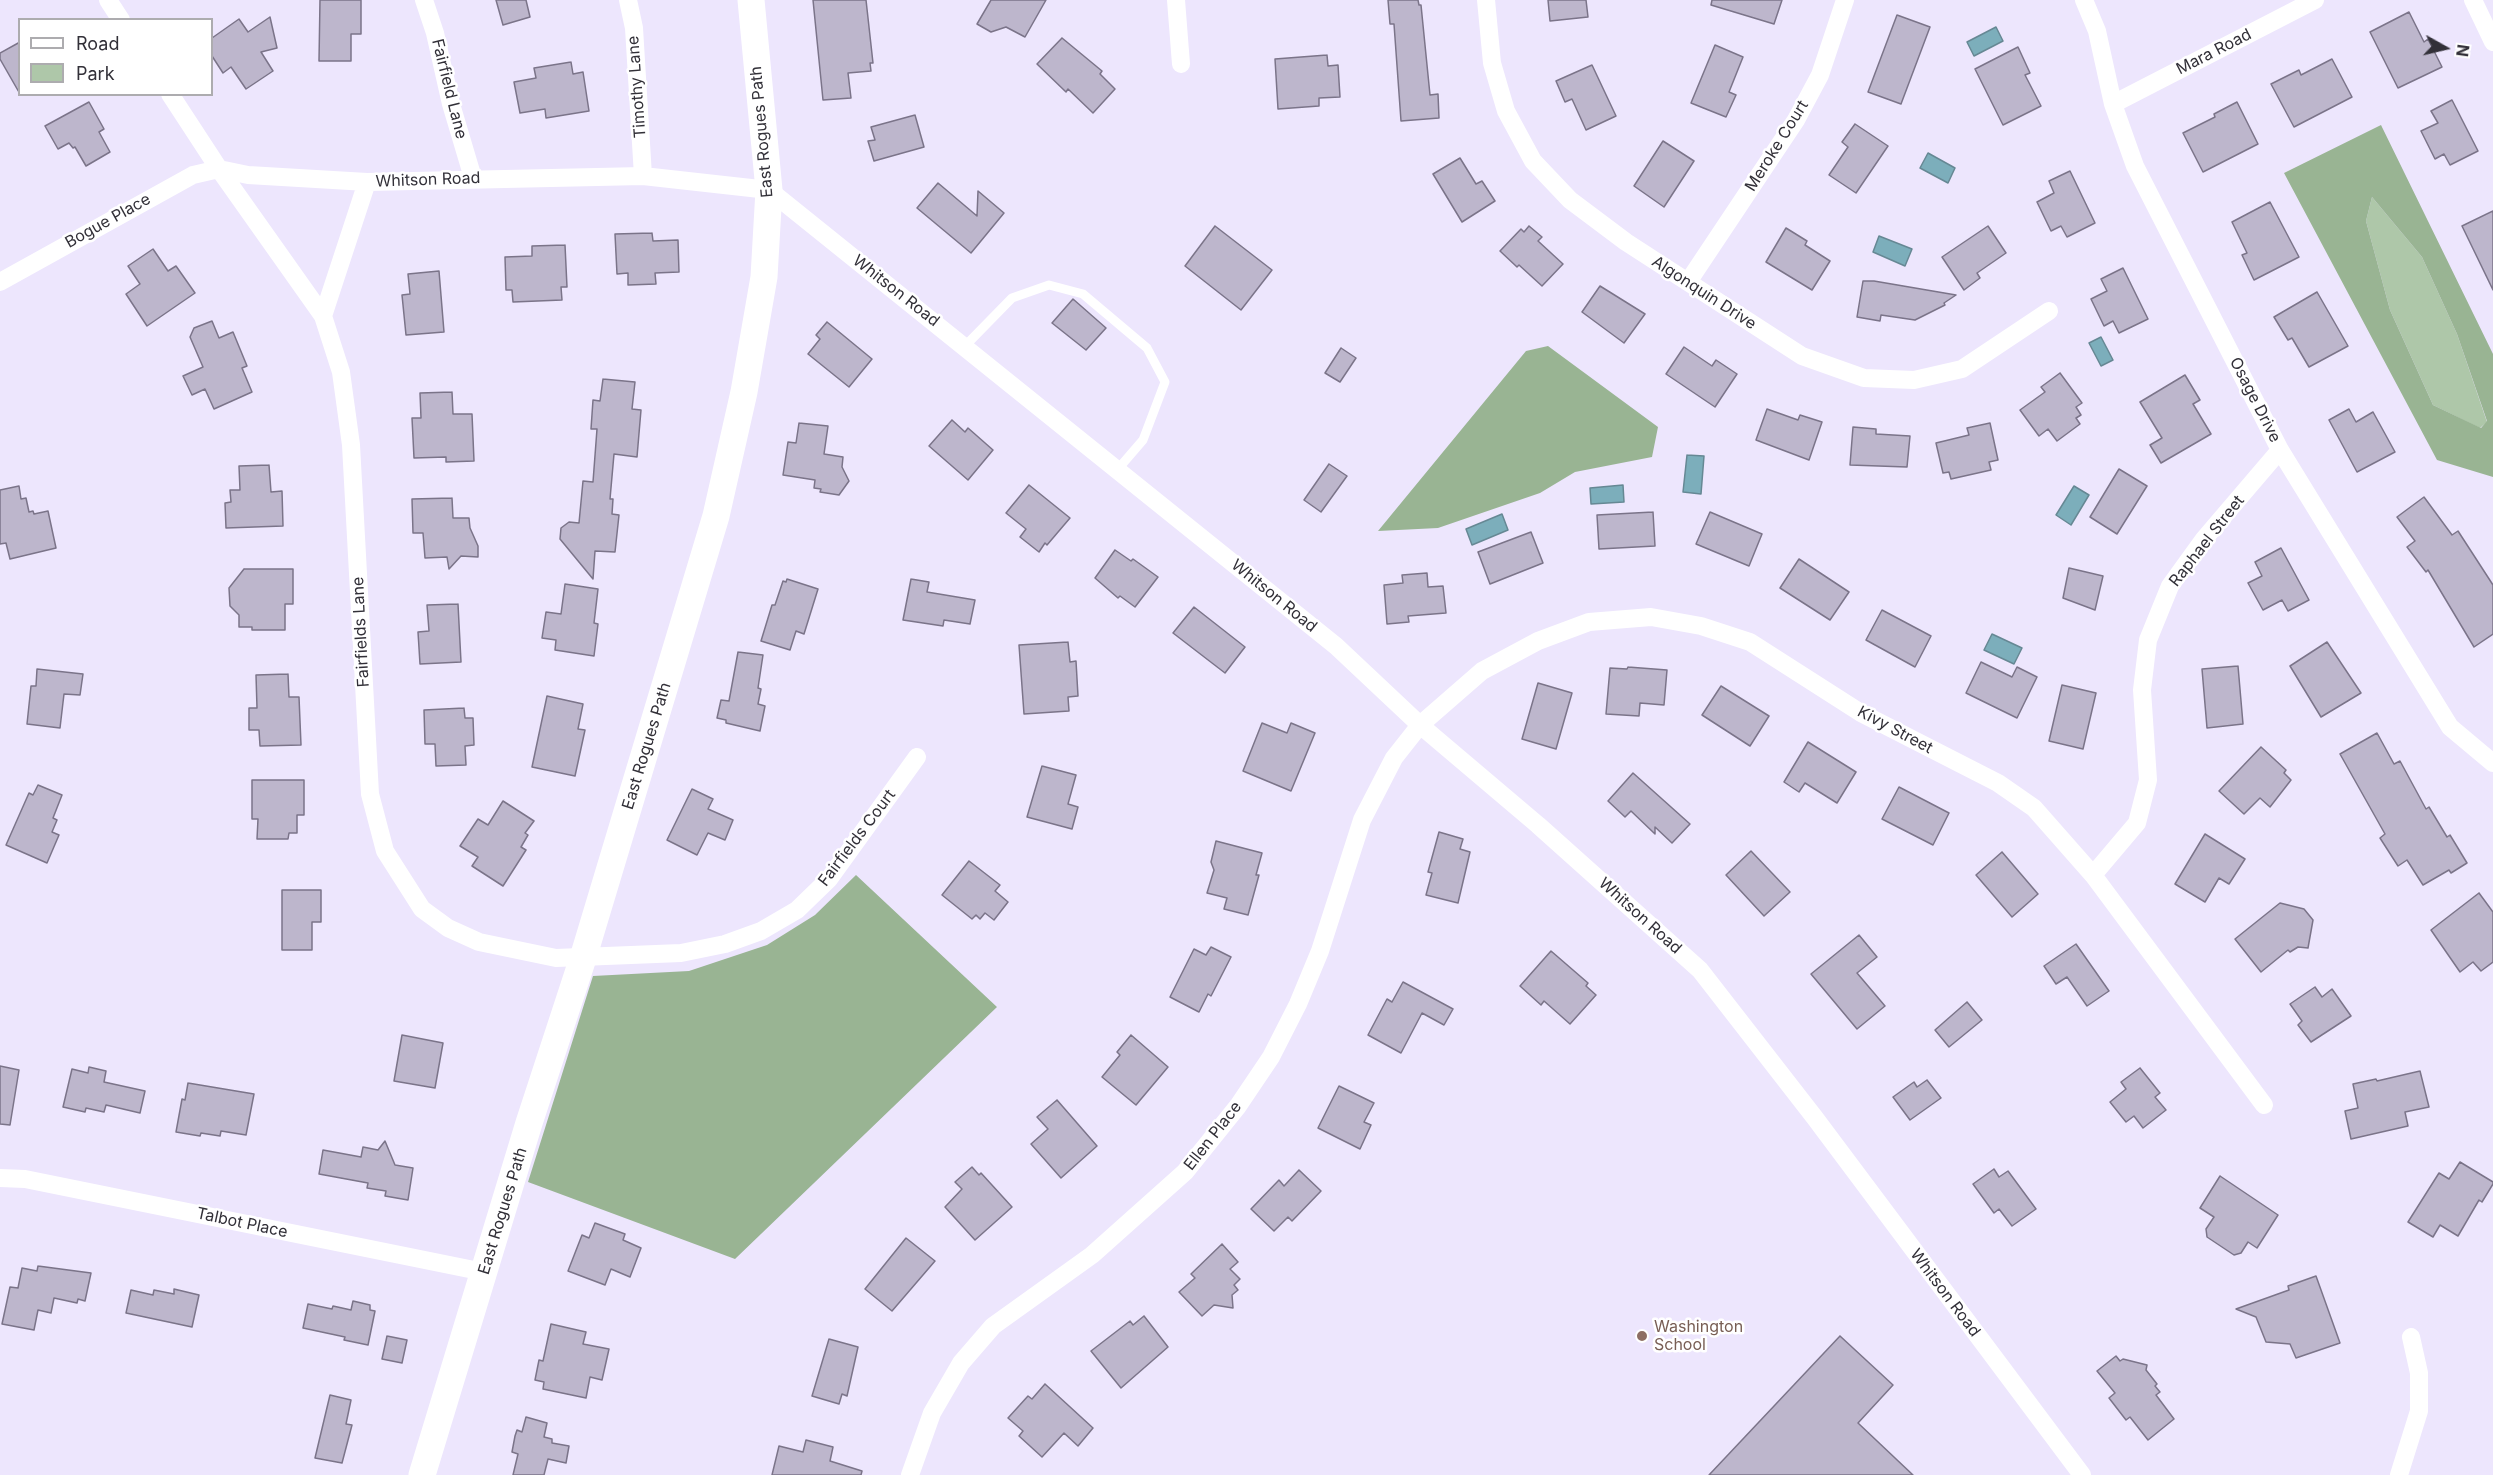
<!DOCTYPE html>
<style>
body{margin:0}
#map{position:relative;width:2493px;height:1475px;overflow:hidden;background:#ede6fd;font-family:Inter,sans-serif}
canvas{display:block}
.legend{position:absolute;left:18px;top:18px;width:195px;height:78px;box-sizing:border-box;background:#fff;border:2px solid #adacaf;margin:0;padding:8px 10px;list-style:none;font-size:18px;color:#323038}
.legend li{display:flex;align-items:center;gap:12px;height:30px}
.legend b{width:30px;border:2px solid #adacaf}
.north{position:absolute;left:2415px;top:18px;width:60px;height:60px;-webkit-text-stroke:4px #fff;paint-order:stroke;rotate:98deg;font-size:16px;font-weight:700;line-height:24px;text-align:center;color:#323038}
.north::after{content:'';display:block;margin:auto;width:21px;height:27px;background:#323038;clip-path:polygon(50% 0,100% 100%,50% 72%,0 100%)}
</style>
<div id="map">
<canvas width="2493" height="1475"></canvas>
<ul class="legend">
<li><b style="height:8px;background:#fff"></b>Road</li>
<li><b style="height:16px;background:#aec7a9"></b>Park</li>
</ul>
<div class="north">N</div>
</div>
<script>
const c = document.querySelector('canvas').getContext('2d');
c.lineJoin = 'round';
function fillPath(path, color) { c.fillStyle = color; c.fill(path, 'evenodd'); }
const poly = rows => new Path2D(rows.map(r => 'M' + r).join(''));
function stroke(path, color, width, dash) { c.strokeStyle = color; c.lineWidth = width; c.lineCap = dash ? 'butt' : 'round'; c.setLineDash(dash || []); c.stroke(path); }
function write(font, color, halo, rows, align = 'center') {
  c.font = font + ' Inter,sans-serif'; c.lineWidth = 5; c.setLineDash([]); c.textBaseline = 'middle'; c.strokeStyle = halo; c.fillStyle = color; for (const [text, x, y, turn = 0] of rows) {
    c.save(); c.translate(x, y); c.rotate((+turn || 0) * Math.PI / 180); c.textAlign = isNaN(turn) ? turn : align; if (halo) c.strokeText(text, 0, 0); c.fillText(text, 0, 0); c.restore();
  }
}
fillPath(poly([
 [2372,197,2422,257,2457,334,2487,422,2480,428,2433,405,2390,310,2366,221]
]), '#aec7a9');
fillPath(poly([
 [2381,125,2493,354,2493,477,2437,460,2284,173],
 [2372,197,2422,257,2457,334,2487,421,2481,428,2433,405,2390,310,2366,221],
 [1548,346,1658,427,1652,457,1575,472,1540,493,1438,528,1378,531,1526,351],
 [856,875,997,1007,735,1259,528,1182,593,976,689,971,767,945,815,915]
]), '#99b493');
const water = poly([
 [1996,27,2003,41,1974,56,1967,42,1996,27],
 [1928,153,1955,168,1948,183,1920,168,1928,153],
 [1879,236,1912,249,1905,266,1873,252,1879,236],
 [2101,337,2113,360,2101,366,2089,343,2101,337],
 [1687,455,1704,456,1701,494,1683,492,1687,455],
 [1623,485,1624,502,1591,504,1590,488,1623,485],
 [2074,486,2089,495,2071,525,2056,515,2074,486],
 [1502,514,1508,530,1472,545,1466,529,1502,514],
 [1992,634,2022,648,2014,664,1984,650,1992,634]
]);
fillPath(water, '#7caebb');
stroke(water, '#668894', 1.5);
const building = poly([
 [320,0,361,0,361,34,351,34,351,61,319,61,320,0],
 [496,0,526,0,530,17,503,25,496,0],
 [813,0,866,0,873,63,870,63,871,71,848,73,851,98,823,100,813,0],
 [991,0,1046,0,1025,37,1006,27,991,32,977,24,991,0],
 [1388,0,1418,0,1419,5,1421,5,1430,95,1438,94,1439,118,1401,121,1394,24,1390,24,1388,0],
 [1548,0,1586,0,1588,17,1550,21,1548,0],
 [1712,0,1782,0,1774,24,1711,5,1712,0],
 [2409,12,2424,42,2428,39,2442,67,2398,88,2370,32,2409,12],
 [1897,15,1930,27,1901,104,1868,92,1897,15],
 [270,17,277,48,261,52,273,71,246,89,231,67,223,73,212,56,212,38,239,19,248,32,270,17],
 [1062,38,1102,71,1100,74,1115,89,1093,113,1068,89,1066,92,1037,64,1062,38],
 [20,42,20,94,0,59,0,53,20,42],
 [1715,45,1743,57,1729,92,1736,95,1726,117,1691,103,1715,45],
 [2018,47,2030,73,2025,75,2041,106,2003,125,1975,69,2018,47],
 [1327,55,1328,66,1338,65,1340,97,1319,98,1319,106,1278,109,1275,59,1327,55],
 [2332,59,2352,97,2294,127,2271,84,2299,70,2301,75,2332,59],
 [571,62,573,74,583,72,589,111,546,118,545,109,520,113,514,82,536,78,534,68,571,62],
 [1592,65,1616,116,1586,130,1572,99,1565,102,1556,81,1592,65],
 [2452,100,2478,151,2450,165,2444,154,2435,159,2421,131,2438,123,2431,111,2452,100],
 [89,102,104,129,99,132,110,152,86,166,75,147,73,148,69,143,58,149,45,126,89,102],
 [2237,102,2258,144,2203,172,2183,133,2215,117,2214,114,2237,102],
 [915,115,924,147,874,161,868,141,875,140,871,127,915,115],
 [1855,124,1888,146,1856,193,1829,175,1848,147,1842,142,1855,124],
 [1663,141,1694,161,1664,207,1634,186,1663,141],
 [1460,158,1476,184,1482,181,1495,201,1462,222,1433,174,1460,158],
 [2070,171,2095,223,2067,237,2061,226,2051,231,2037,202,2054,193,2049,181,2070,171],
 [938,183,977,216,978,191,1004,213,971,253,917,208,938,183],
 [2270,202,2299,257,2254,280,2242,255,2247,253,2232,222,2270,202],
 [2493,211,2493,290,2462,226,2493,211],
 [1215,226,1272,270,1241,310,1185,266,1215,226],
 [1529,226,1542,237,1538,241,1563,264,1542,286,1519,265,1517,267,1500,251,1521,229,1524,232,1529,226],
 [1988,226,2006,253,1977,273,1980,278,1964,290,1942,257,1988,226],
 [1786,228,1807,241,1805,245,1830,261,1812,290,1766,262,1786,228],
 [652,233,653,241,678,240,679,272,655,273,656,284,628,285,628,273,617,274,615,234,652,233],
 [565,245,567,287,561,287,562,300,513,302,512,290,506,290,505,257,532,256,532,246,565,245],
 [153,249,168,271,176,266,195,293,147,326,126,294,140,284,128,266,153,249],
 [2123,268,2148,319,2119,333,2113,321,2104,326,2091,299,2107,291,2101,279,2123,268],
 [439,271,444,332,406,335,402,295,410,294,408,274,439,271],
 [1863,281,1874,281,1956,295,1944,303,1945,305,1915,320,1881,315,1880,321,1857,317,1863,281],
 [1600,286,1645,314,1624,343,1582,312,1600,286],
 [2317,292,2348,346,2309,367,2292,338,2288,340,2274,317,2317,292],
 [1073,299,1106,328,1086,350,1052,323,1073,299],
 [212,321,219,338,233,332,247,366,242,368,252,392,214,409,205,389,192,395,183,376,203,367,190,337,194,328,212,321],
 [827,322,872,359,849,387,808,354,820,339,816,335,827,322],
 [1684,347,1712,366,1716,360,1737,374,1715,407,1666,374,1684,347],
 [1341,348,1356,358,1340,382,1325,373,1341,348],
 [2060,373,2082,403,2076,407,2081,415,2076,418,2080,424,2057,441,2048,429,2039,436,2020,410,2045,392,2041,387,2060,373],
 [2185,375,2200,400,2193,404,2211,434,2161,463,2150,445,2162,438,2140,402,2185,375],
 [603,379,635,382,632,409,641,410,637,457,614,454,610,499,613,499,612,514,619,515,615,552,595,551,593,579,560,539,561,528,569,522,579,523,583,481,593,482,597,429,591,429,593,400,600,401,603,379],
 [452,392,453,414,472,414,474,461,446,462,446,457,414,458,412,418,421,418,420,393,452,392],
 [1767,409,1798,420,1800,415,1822,422,1809,460,1756,440,1767,409],
 [2349,409,2356,422,2373,412,2395,452,2357,472,2329,420,2349,409],
 [952,420,965,432,968,428,993,450,968,480,929,446,952,420],
 [799,423,828,426,824,454,843,457,842,467,849,481,839,495,820,492,821,489,814,488,815,480,783,475,788,442,796,443,799,423],
 [1990,423,1998,460,1989,462,1991,470,1951,479,1949,472,1943,473,1936,443,1969,435,1967,428,1990,423],
 [1853,427,1876,429,1876,434,1910,436,1907,467,1850,465,1853,427],
 [1329,464,1347,476,1321,512,1304,500,1329,464],
 [269,465,271,492,282,491,283,526,226,528,225,503,231,502,230,490,240,490,239,466,269,465],
 [2119,469,2147,486,2117,534,2090,517,2119,469],
 [1029,485,1070,518,1047,545,1045,543,1039,552,1020,537,1026,529,1006,513,1029,485],
 [19,486,21,499,26,498,29,512,33,511,34,514,48,511,56,548,10,559,6,543,0,544,0,490,19,486],
 [2424,497,2452,535,2458,531,2493,585,2493,634,2474,647,2428,570,2426,572,2407,547,2415,541,2397,517,2424,497],
 [452,498,453,518,469,518,470,528,478,546,478,557,461,556,449,569,447,557,425,558,423,533,413,533,412,499,452,498],
 [1653,512,1655,546,1599,549,1597,515,1653,512],
 [1710,512,1762,534,1749,566,1696,544,1710,512],
 [1531,532,1543,563,1490,584,1478,552,1531,532],
 [2281,548,2309,600,2288,611,2282,600,2263,610,2248,583,2262,576,2255,562,2281,548],
 [1115,550,1131,561,1133,559,1158,577,1135,607,1120,596,1118,598,1095,578,1115,550],
 [1799,559,1849,592,1830,620,1780,588,1799,559],
 [2069,568,2103,576,2095,610,2063,598,2069,568],
 [244,569,293,569,293,604,285,604,285,630,252,630,252,627,239,627,239,615,230,606,229,588,244,569],
 [1427,573,1428,587,1443,586,1446,613,1408,616,1409,622,1387,624,1384,585,1403,583,1402,575,1427,573],
 [787,579,818,589,804,634,796,631,790,650,761,641,772,605,775,605,783,581,786,582,787,579],
 [911,579,929,582,927,592,975,600,970,624,944,620,943,626,903,620,911,579],
 [565,584,598,589,594,623,598,624,594,656,555,650,556,640,542,638,546,612,561,614,565,584],
 [458,604,461,662,420,664,418,632,429,631,427,605,458,604],
 [1194,607,1245,647,1225,673,1173,633,1194,607],
 [1882,610,1931,636,1915,667,1866,640,1882,610],
 [1068,642,1070,662,1076,661,1078,696,1068,697,1069,711,1024,714,1019,645,1068,642],
 [2327,642,2361,693,2321,717,2290,666,2327,642],
 [738,652,763,655,758,688,761,689,758,704,765,706,760,731,726,723,726,720,717,718,721,700,729,701,738,652],
 [1981,662,2012,677,2017,667,2037,677,2017,718,1966,693,1981,662],
 [2238,666,2243,724,2207,728,2202,669,2238,666],
 [1628,667,1667,670,1664,705,1640,703,1639,716,1606,714,1610,668,1627,669,1628,667],
 [37,669,83,674,80,695,64,694,60,728,27,724,31,686,36,686,37,669],
 [288,674,289,697,299,697,301,745,260,746,259,730,249,730,249,708,257,708,256,675,288,674],
 [1538,683,1572,693,1556,749,1522,739,1538,683],
 [2062,685,2096,693,2083,749,2049,741,2062,685],
 [1721,686,1769,716,1750,746,1702,715,1721,686],
 [547,696,583,704,578,729,585,730,575,776,532,767,547,696],
 [464,708,465,718,473,718,474,745,465,746,466,765,436,766,435,744,425,744,424,710,464,708],
 [1262,723,1287,733,1291,723,1315,733,1291,791,1243,771,1262,723],
 [2377,733,2394,764,2400,761,2426,809,2429,807,2447,837,2450,835,2467,863,2451,873,2449,870,2423,885,2407,860,2398,866,2380,838,2385,834,2340,754,2377,733],
 [1808,742,1856,772,1837,803,1805,783,1799,792,1784,782,1808,742],
 [2261,747,2286,770,2284,773,2291,780,2270,807,2260,798,2244,814,2219,791,2261,747],
 [1042,766,1076,775,1068,804,1078,807,1072,829,1027,817,1042,766],
 [1633,773,1690,824,1672,843,1655,827,1655,834,1631,811,1625,817,1608,801,1633,773],
 [252,780,304,780,304,815,297,815,297,833,289,833,288,839,257,839,258,819,252,819,252,780],
 [38,785,62,795,53,818,57,820,52,832,59,835,47,863,6,845,29,793,33,795,38,785],
 [1899,787,1949,813,1933,845,1882,819,1899,787],
 [692,789,713,799,708,809,733,820,725,840,708,833,697,855,667,840,692,789],
 [503,801,534,821,525,833,528,835,521,847,526,850,503,886,472,866,478,857,460,846,478,819,488,825,503,801],
 [1439,832,1463,839,1460,849,1470,852,1458,903,1426,895,1432,873,1428,872,1439,832],
 [2205,834,2245,859,2229,884,2219,878,2205,902,2175,884,2205,834],
 [1216,841,1262,853,1256,875,1259,875,1248,915,1224,909,1227,898,1207,893,1214,870,1211,862,1216,841],
 [1751,851,1790,892,1764,916,1726,875,1751,851],
 [2002,852,2038,894,2012,917,1976,875,2002,852],
 [969,861,1000,885,995,891,1008,902,994,920,985,913,980,919,976,915,972,919,942,895,969,861],
 [282,890,321,890,321,922,312,922,312,950,282,950,282,890],
 [2479,893,2493,912,2493,962,2481,971,2473,962,2460,972,2431,930,2479,893],
 [2280,903,2304,909,2313,920,2308,948,2298,947,2290,952,2288,950,2261,972,2235,939,2280,903],
 [1859,935,1877,957,1857,973,1885,1006,1857,1029,1811,974,1859,935],
 [2076,944,2109,991,2087,1006,2067,977,2056,984,2044,966,2076,944],
 [1211,947,1231,957,1211,996,1208,994,1199,1012,1170,997,1194,949,1206,955,1211,947],
 [1551,951,1588,983,1586,986,1596,995,1570,1024,1544,1001,1541,1005,1520,986,1551,951],
 [1403,982,1453,1009,1444,1025,1422,1013,1401,1053,1368,1035,1387,999,1392,1002,1403,982],
 [2315,987,2322,997,2332,989,2351,1016,2311,1042,2298,1025,2302,1021,2290,1004,2315,987],
 [1967,1002,1982,1020,1949,1047,1935,1030,1967,1002],
 [402,1035,443,1043,435,1088,394,1081,402,1035],
 [1131,1035,1168,1067,1136,1105,1102,1077,1120,1055,1117,1052,1131,1035],
 [0,1066,19,1070,10,1125,0,1124,0,1066],
 [89,1067,106,1071,104,1082,145,1091,140,1113,106,1105,104,1112,86,1108,85,1112,63,1107,72,1069,88,1073,89,1067],
 [2140,1068,2160,1093,2155,1097,2166,1110,2143,1128,2134,1116,2126,1122,2110,1102,2126,1089,2121,1082,2140,1068],
 [2420,1071,2429,1107,2405,1112,2408,1126,2351,1139,2345,1111,2358,1108,2353,1084,2376,1079,2377,1081,2420,1071],
 [1927,1080,1941,1098,1910,1120,1893,1097,1914,1082,1917,1087,1927,1080],
 [188,1083,254,1094,246,1135,221,1131,220,1136,201,1133,200,1136,176,1132,182,1099,185,1100,188,1083],
 [1339,1086,1374,1103,1364,1122,1371,1125,1360,1149,1318,1128,1339,1086],
 [1057,1100,1097,1146,1061,1178,1031,1144,1048,1129,1037,1117,1057,1100],
 [385,1141,395,1165,413,1168,408,1200,385,1196,386,1191,367,1188,368,1183,319,1174,323,1150,361,1157,363,1147,378,1150,385,1141],
 [2460,1162,2493,1182,2493,1184,2482,1202,2479,1200,2458,1236,2440,1225,2433,1237,2408,1222,2439,1173,2449,1179,2460,1162],
 [972,1167,979,1175,981,1173,1012,1207,975,1240,945,1207,962,1189,955,1182,972,1167],
 [1994,1169,1999,1177,2008,1171,2036,1209,2012,1226,1999,1209,1994,1213,1973,1184,1994,1169],
 [1299,1170,1321,1191,1292,1221,1288,1217,1274,1231,1251,1209,1279,1180,1284,1186,1299,1170],
 [2220,1176,2278,1215,2257,1248,2248,1242,2241,1253,2234,1255,2207,1237,2206,1229,2214,1217,2200,1208,2220,1176],
 [595,1223,625,1234,623,1240,641,1248,630,1277,611,1269,605,1285,568,1271,582,1235,589,1238,595,1223],
 [906,1238,935,1261,892,1311,865,1289,906,1238],
 [1222,1244,1238,1262,1230,1269,1240,1279,1234,1285,1238,1290,1232,1295,1233,1308,1214,1305,1202,1316,1179,1292,1195,1278,1191,1274,1222,1244],
 [38,1266,91,1273,85,1301,78,1299,77,1303,54,1298,51,1313,38,1310,34,1330,2,1324,10,1287,18,1288,22,1268,37,1271,38,1266],
 [2316,1276,2340,1343,2296,1358,2290,1344,2266,1342,2256,1317,2236,1309,2289,1290,2288,1286,2316,1276],
 [174,1289,199,1295,192,1327,126,1313,131,1290,153,1295,154,1290,174,1294,174,1289],
 [353,1301,370,1305,370,1310,375,1311,368,1345,344,1340,345,1337,303,1328,308,1304,332,1309,333,1306,351,1310,353,1301],
 [1144,1316,1168,1347,1121,1388,1091,1351,1130,1321,1133,1325,1144,1316],
 [551,1324,586,1332,583,1344,609,1349,602,1380,590,1377,586,1398,543,1389,544,1382,535,1380,539,1360,543,1361,551,1324],
 [387,1336,407,1340,402,1363,382,1359,387,1336],
 [1840,1336,1893,1385,1858,1423,1913,1475,1709,1475,1840,1336],
 [829,1339,858,1347,847,1396,842,1394,839,1404,812,1396,829,1339],
 [2116,1356,2120,1361,2123,1359,2147,1365,2146,1370,2157,1384,2155,1386,2160,1392,2156,1395,2174,1419,2148,1440,2130,1417,2126,1420,2109,1398,2115,1393,2097,1371,2116,1356],
 [1045,1384,1093,1428,1078,1446,1064,1433,1042,1457,1019,1436,1023,1431,1008,1418,1028,1396,1032,1399,1045,1384],
 [330,1395,351,1400,346,1424,352,1425,342,1463,315,1458,330,1395],
 [526,1417,547,1423,544,1437,552,1439,552,1443,569,1446,566,1463,548,1459,544,1475,513,1475,518,1454,512,1452,515,1436,517,1430,522,1432,526,1417],
 [806,1440,833,1447,830,1461,862,1471,861,1475,772,1475,779,1446,803,1452,806,1440]
]);
fillPath(building, '#bdb6cc');
stroke(building, '#7b7489', 1.5);
stroke(poly([
 [965,346,1012,298,1049,285,1083,294,1147,348,1165,382,1143,440,1118,469]
]), '#fff', 9);
stroke(poly([
 [108,0,121,20],
 [424,0,435,33,451,104,473,178],
 [628,0,634,28,643,176],
 [1176,0,1181,64],
 [1486,0,1492,63,1506,111,1533,161,1570,200,1626,242,1802,356,1864,378,1914,380,1962,369,2049,311],
 [2084,0,2097,31,2113,104,2135,166,2280,450,2450,727,2493,763],
 [2473,0,2493,42],
 [170,94,219,169,248,175,367,182,643,176,769,190,1336,646,1420,725,1538,825,1700,970,1815,1118,2082,1475],
 [2113,104,2315,0],
 [367,182,323,316,341,372,351,445,370,794,385,851,422,909,448,928,479,942,556,958,681,953,725,944,761,931,797,910,829,879,917,757],
 [0,282,193,175,219,169,323,316],
 [1688,282,1796,120,1820,75,1845,0],
 [2093,875,2137,823,2148,780,2142,690,2148,640,2170,586,2204,539,2280,450],
 [0,1178,25,1179,484,1272],
 [910,1475,932,1413,961,1363,993,1326,1092,1255,1185,1172,1238,1106,1271,1057,1298,1004,1320,951,1362,820,1394,758,1420,725,1482,671,1538,641,1589,622,1651,617,1701,626,1750,642,1861,713,1998,783,2034,808,2093,875,2264,1105],
 [2399,1475,2419,1411,2419,1373,2411,1337]
]), '#fff', 18);
stroke(poly([
 [422,1475,529,1123,583,958,716,516,744,392,764,277,769,190,751,0]
]), '#fff', 27);
for (const [x, y, r, color] of [
 [1642,1336,6,"#8d6e63"]
]) { const dot = new Path2D(); dot.arc(x, y, r, 0, 2 * Math.PI); c.fillStyle = color; c.fill(dot); stroke(dot, '#fff', 2); }
write('16px', '#323038', '#fff', [
 ["Mara Road",2214,52,-27],
 ["Timothy Lane",637,87,-94],
 ["Fairfield Lane",449,89,76],
 ["East Rogues Path",762,132,-95],
 ["Meroke Court",1777,146,-58],
 ["Whitson Road",428,180,-2],
 ["Bogue Place",108,221,-29],
 ["Whitson Road",896,291,38],
 ["Algonquin Drive",1704,293,33],
 ["Osage Drive",2255,400,63],
 ["Raphael Street",2207,541,-52],
 ["Whitson Road",1274,596,39],
 ["Fairfields Lane",361,632,-93],
 ["Kivy Street",1895,730,28],
 ["East Rogues Path",647,746,-73],
 ["Fairfields Court",857,838,-53],
 ["Whitson Road",1640,916,42],
 ["Ellen Place",1213,1136,-52],
 ["East Rogues Path",503,1211,-73],
 ["Talbot Place",242,1223,12],
 ["Whitson Road",1945,1293,53]
]);
write('16px', '#785e54', '#fff', [
 ["Washington",1654,1327],
 ["School",1654,1345]
], 'left');
</script>
